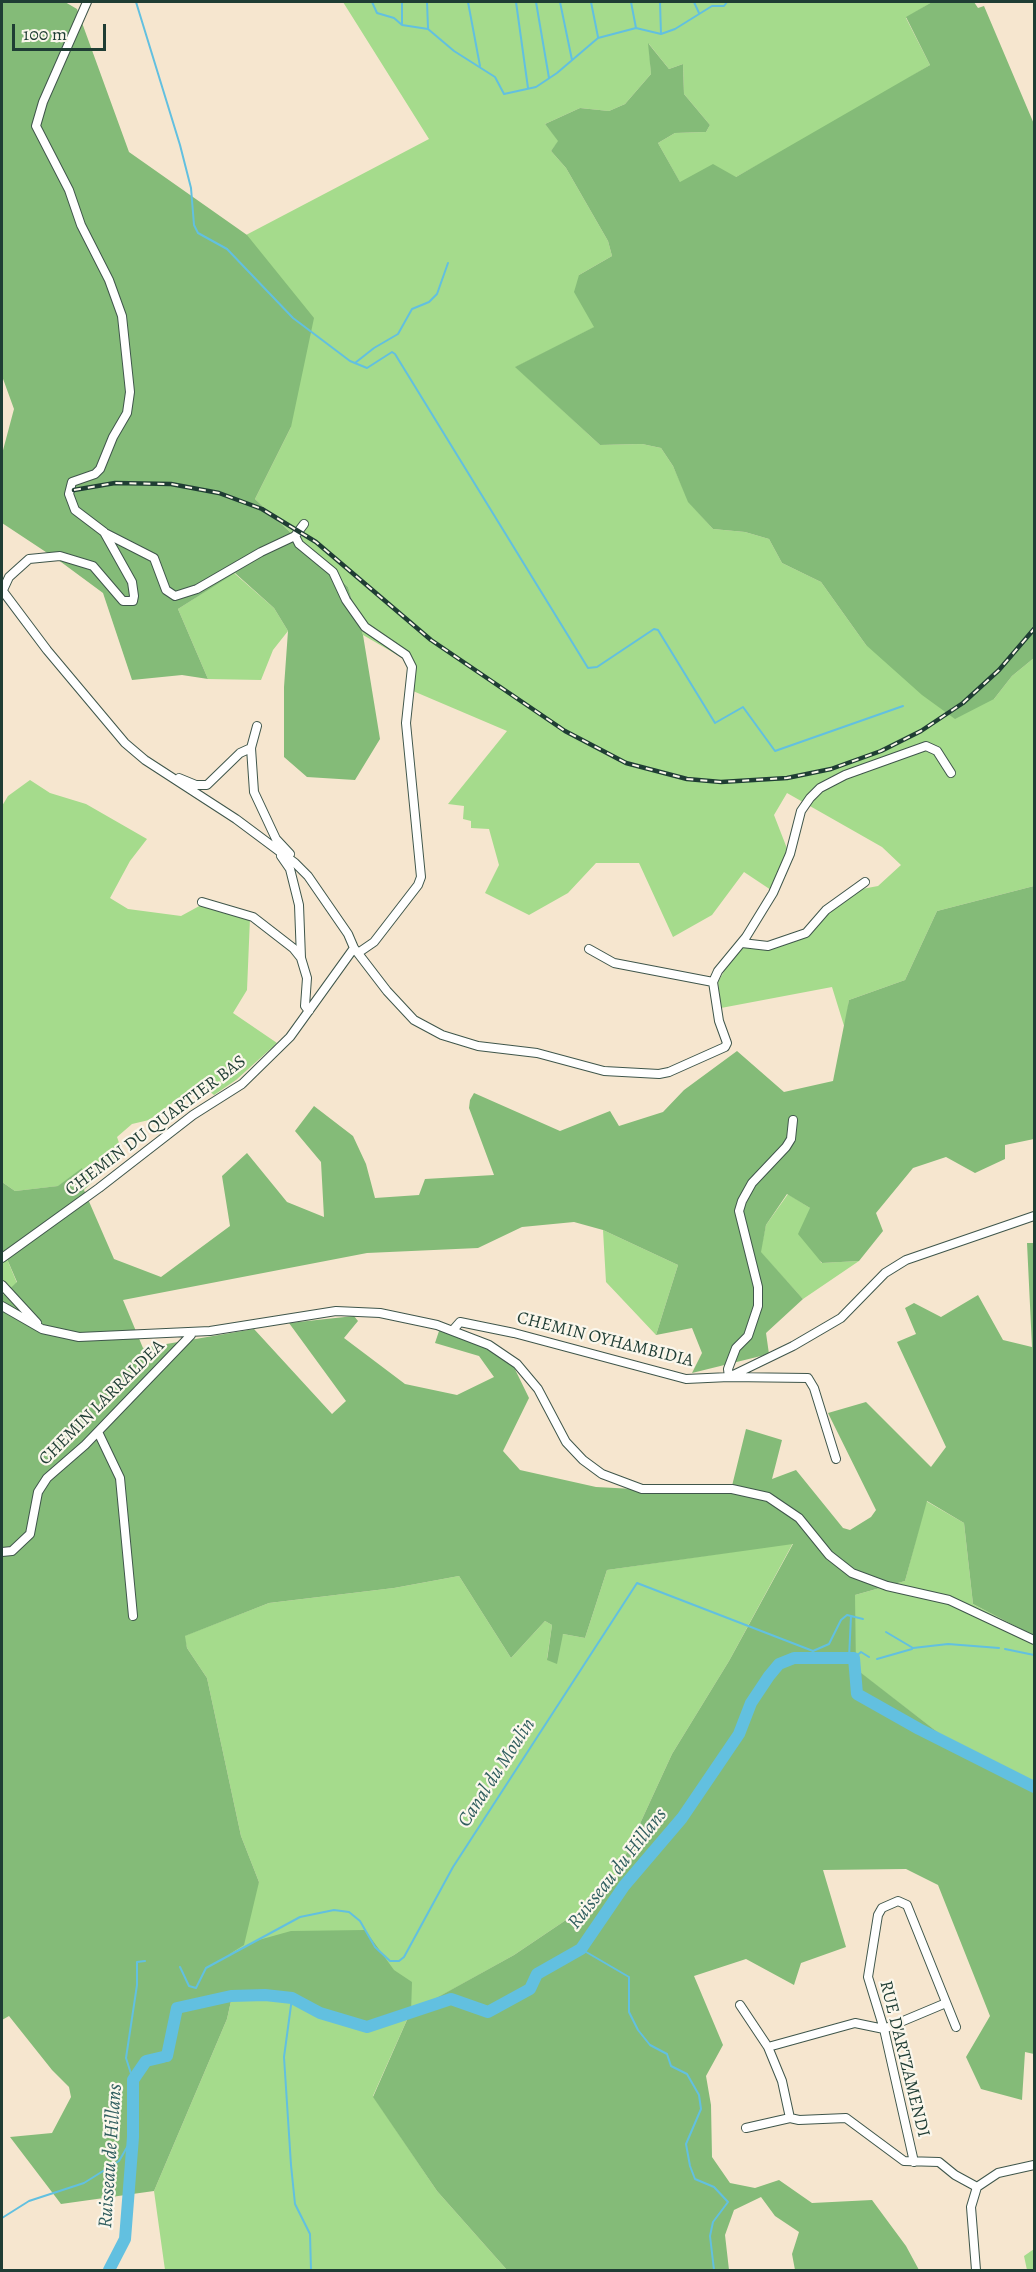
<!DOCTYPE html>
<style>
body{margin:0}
#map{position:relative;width:1036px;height:2272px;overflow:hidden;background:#f6e6cf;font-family:Alegreya,serif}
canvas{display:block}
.frame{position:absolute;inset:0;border:3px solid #1f3d34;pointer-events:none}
.scale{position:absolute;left:12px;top:24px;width:94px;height:27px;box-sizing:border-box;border:3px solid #1f3d34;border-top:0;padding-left:8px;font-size:18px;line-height:21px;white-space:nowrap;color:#1f3d34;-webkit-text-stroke:4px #fbf7ec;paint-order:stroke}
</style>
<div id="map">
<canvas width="1036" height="2272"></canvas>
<div class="frame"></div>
<div class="scale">100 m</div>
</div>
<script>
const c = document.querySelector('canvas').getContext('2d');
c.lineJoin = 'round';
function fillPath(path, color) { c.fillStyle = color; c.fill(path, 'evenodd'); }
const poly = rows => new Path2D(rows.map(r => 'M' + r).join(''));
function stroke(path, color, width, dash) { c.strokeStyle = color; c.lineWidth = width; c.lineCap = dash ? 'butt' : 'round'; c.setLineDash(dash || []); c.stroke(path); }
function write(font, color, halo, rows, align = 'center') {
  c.font = font + ' Alegreya,serif'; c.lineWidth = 4.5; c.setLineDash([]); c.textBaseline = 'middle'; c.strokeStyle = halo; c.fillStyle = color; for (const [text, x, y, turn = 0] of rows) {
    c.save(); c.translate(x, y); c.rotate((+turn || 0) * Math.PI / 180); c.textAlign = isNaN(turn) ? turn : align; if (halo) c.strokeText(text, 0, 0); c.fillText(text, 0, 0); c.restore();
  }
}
fillPath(poly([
 [343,2,932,2,906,18,930,65,853,112,691,202,658,143,675,133,706,132,710,125,684,94,683,64,669,69,649,44,651,74,625,104,609,111,580,108,545,124,559,141,551,151,566,168,608,241,612,256,579,275,595,327,516,367,600,445,642,444,661,448,673,466,689,502,713,529,745,532,769,539,782,563,821,582,866,645,994,699,1012,676,1034,658,1034,886,937,911,905,980,849,1000,845,1029,832,987,721,1008,718,982,728,964,742,948,780,946,806,934,831,909,862,889,878,886,901,865,882,847,787,793,774,815,788,851,771,890,744,872,712,915,673,937,639,863,596,863,568,893,529,915,485,893,499,865,489,829,471,828,471,821,463,819,464,806,448,804,507,731,413,691,406,660,363,635,348,587,255,499,291,427,246,235,429,139],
 [234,573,274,608,288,631,273,650,261,680,208,679,178,609],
 [30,780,50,793,86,804,147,839,130,861,110,898,128,909,181,916,203,904,250,918,247,990,233,1013,277,1043,236,1080,214,1095,199,1083,149,1120,132,1124,117,1137,123,1154,84,1190,82,1169,59,1186,15,1191,2,1182,2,806,8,796],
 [788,1194,810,1208,821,1263,859,1261,803,1299,760,1252,766,1225],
 [603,1230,678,1265,656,1335,606,1282],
 [4,1252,17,1283,2,1296,2,1253],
 [926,1501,964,1523,973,1604,1034,1636,1034,1786,967,1755,855,1669,855,1595,905,1581],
 [793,1543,729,1661,672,1754,609,1891,514,1955,410,2013,373,2096,437,2191,507,2270,165,2270,154,2191,227,2019,231,2001,191,1998,259,1882,241,1836,207,1678,187,1648,184,1636,269,1603,394,1588,459,1576,511,1658,545,1621,552,1625,547,1659,563,1634,585,1638,607,1570],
 [1034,2249,1034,2270,1027,2270,1024,2256]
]), '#a5db8c');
fillPath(poly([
 [2,2,65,2,77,9,129,152,247,235,314,318,291,427,255,499,348,587,363,635,380,739,355,780,307,777,284,757,284,687,288,631,274,608,235,573,178,609,208,679,182,675,132,680,103,593,61,562,2,523,2,454,14,409,2,376],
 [932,2,974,2,978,8,984,6,1034,124,1034,658,1012,676,994,699,955,719,922,695,866,645,821,582,782,563,769,539,745,532,713,529,688,502,673,466,661,448,642,444,600,445,515,367,594,327,574,292,579,275,612,256,608,241,566,168,551,151,558,141,545,124,580,108,609,111,625,104,651,74,648,43,669,69,683,64,684,94,710,125,706,132,675,133,658,143,680,182,713,164,736,177,930,65,906,17],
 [1034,886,1034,1139,1005,1145,1005,1159,975,1173,946,1157,913,1168,876,1213,883,1231,859,1261,822,1263,798,1234,810,1208,787,1194,766,1225,761,1252,803,1299,766,1333,769,1354,692,1373,702,1353,692,1328,656,1335,678,1265,603,1230,574,1222,522,1227,478,1248,367,1253,123,1300,143,1348,254,1329,332,1414,346,1401,289,1323,354,1316,358,1321,344,1338,405,1384,457,1395,494,1377,479,1356,435,1343,441,1325,510,1359,529,1398,503,1451,520,1470,596,1487,730,1494,746,1429,782,1440,772,1479,796,1470,843,1528,850,1530,871,1517,876,1510,828,1413,866,1402,931,1467,946,1447,897,1342,916,1334,905,1308,914,1303,941,1317,978,1295,1003,1340,1032,1347,1027,1243,1034,1243,1034,1636,973,1604,964,1523,927,1501,905,1581,855,1595,856,1669,967,1755,1034,1786,1034,2054,1025,2052,1022,2100,981,2089,966,2057,990,2016,938,1885,906,1869,823,1870,846,1947,801,1963,794,1985,746,1959,694,1976,723,2045,706,2076,711,2105,712,2157,730,2183,755,2188,779,2180,812,2203,872,2200,906,2246,919,2270,795,2270,792,2254,799,2232,775,2216,761,2197,734,2210,725,2235,729,2270,507,2270,437,2191,373,2097,410,2013,367,2027,320,2013,292,1998,265,1995,231,2001,227,2019,154,2191,61,2204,10,2137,52,2133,71,2097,69,2087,52,2070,9,2016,2,2020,2,1296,17,1282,4,1252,2,1253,2,1182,15,1191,58,1186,82,1168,84,1190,114,1259,161,1277,230,1226,222,1176,247,1153,287,1202,324,1217,321,1162,295,1131,314,1106,353,1136,366,1164,375,1198,419,1195,425,1179,494,1175,469,1108,470,1100,474,1093,560,1131,610,1111,619,1126,663,1112,684,1090,737,1051,784,1092,833,1081,849,1000,905,980,937,911],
 [793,1544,729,1661,672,1754,609,1891,514,1955,411,2012,412,1982,394,1970,365,1930,291,1931,255,1941,228,1955,244,1945,259,1882,241,1836,207,1678,187,1648,185,1636,269,1603,394,1588,459,1576,511,1658,545,1621,552,1625,547,1660,557,1664,563,1634,585,1638,607,1570]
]), '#84bb78');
stroke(poly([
 [136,2,180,145,191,188,194,225,198,233,227,249,293,318,350,361,367,368,392,352,395,354,588,668,597,667,654,629,658,630,715,723,743,707,775,751,903,706],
 [372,2,377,13,394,18,402,25,428,29,454,51,495,77,504,94,536,87,557,73,598,38,636,28,661,34,675,29,712,6,724,6,727,2],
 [402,2,402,25],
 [427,2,428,28],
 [468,2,480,66],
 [516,2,528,88],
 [536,2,549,78],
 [560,2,572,60],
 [591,2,598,37],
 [631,2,636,28],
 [660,2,661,34],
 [694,2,699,13],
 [355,363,374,348,398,334,412,309,429,302,437,294,448,263],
 [886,1632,913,1648,948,1644,999,1648],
 [1005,1649,1034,1655],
 [849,1658,851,1616],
 [854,1658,861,1652,869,1657],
 [877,1659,912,1649],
 [581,1949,629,1977,629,2012,638,2030,650,2045,667,2054,671,2066,687,2074,699,2095,701,2109,686,2144,690,2166,695,2179,714,2187,728,2202,713,2222,710,2236,714,2270],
 [180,1967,189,1986,196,1988,206,1968,300,1917,334,1910,349,1912,360,1921,375,1947,390,1961,399,1961,404,1957,453,1867,637,1583,813,1651,829,1644,841,1620,847,1615,863,1619],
 [292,1998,284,2057,291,2165,295,2204,310,2234,311,2270],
 [133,2080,126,2058,137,1985,137,1962,145,1961],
 [2,2218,29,2201,84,2183,119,2161,133,2137]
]), '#62c0e0', 2);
stroke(poly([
 [167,2056,177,2008,231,1996,265,1995,292,1998,320,2013,367,2027,451,1999,488,2012,530,1989,537,1974,581,1949,624,1886,682,1818,739,1734,751,1703,769,1676,779,1664,794,1658,854,1658,857,1694,919,1729,1034,1787],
 [109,2270,125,2239,133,2137,133,2080,146,2061,163,2057]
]), '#62c0e0', 12);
const minor = poly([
 [105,533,154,558,166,590,175,596,197,589,261,552,295,536,304,524],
 [295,536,299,544,333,572,346,600,365,627,406,655,412,667,406,723,421,877,418,885,374,942,358,953],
 [2,590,47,650,125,743,145,760,236,819,295,863,308,876,348,934,354,948,290,1037,242,1084,193,1115,99,1188,2,1258],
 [3,590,9,577,29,559,60,556,93,566,123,601,133,601,134,596,132,582,104,532,75,510,69,494,72,482,95,474,100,469,113,437,127,413,130,392,122,316,109,280,81,225,69,190,36,126,43,102,87,2],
 [257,726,251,748,254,792,276,839,290,854],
 [179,778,196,785,207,785,240,753,251,748],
 [281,856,290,869,299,905,301,958,307,978,305,1006,309,1011],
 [202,902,253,917,293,948,301,958],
 [742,943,768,946,806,933,826,910,865,882],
 [354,948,387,991,414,1020,442,1035,478,1046,537,1053,604,1071,659,1074,669,1072,725,1047,727,1043,719,1021,713,982,718,971,746,937,773,893,790,854,801,811,810,798,820,788,845,775,926,746,937,751,951,773],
 [589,949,614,963,713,982],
 [793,1120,791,1139,786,1147,752,1183,742,1201,739,1211,758,1287,758,1306,748,1336,736,1348,728,1369,729,1377,808,1378,814,1388,836,1459],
 [2,1285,37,1323],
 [2,1306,42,1329,79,1337,210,1331,336,1311,380,1313,437,1325,489,1345,517,1364,538,1389,566,1442,583,1460,602,1474,642,1489,732,1489,768,1497,799,1518,829,1555,852,1573,887,1586,949,1600,1034,1640],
 [453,1330,460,1322,514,1333,686,1379,729,1377,793,1346,841,1318,885,1273,906,1260,1034,1216],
 [98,1432,120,1478,133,1616],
 [2,1552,12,1551,30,1534,38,1492,47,1478,85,1445,191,1335,191,1332],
 [740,2005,768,2047,782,2081,790,2118,799,2120,846,2118,904,2161,939,2162,955,2175,977,2187],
 [768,2047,855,2023,884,2029,946,2003],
 [746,2128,790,2118],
 [914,2162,884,2029,868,1977,878,1915,882,1908,898,1901,907,1905,956,2027],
 [976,2270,971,2207,977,2187,998,2173,1034,2165]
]);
stroke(minor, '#3f564b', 10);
stroke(minor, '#fff', 8);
const rail = poly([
 [74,490,115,483,171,484,219,493,262,509,316,542,431,640,565,731,626,763,687,779,721,782,787,778,831,769,881,751,921,731,963,703,999,670,1034,629]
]);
stroke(rail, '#1f3d34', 4.5);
stroke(rail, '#fbf7ec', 2, [7]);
write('18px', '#1f3d34', '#fbf7ec', [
 ["CHEMIN DU QUARTIER BAS",156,1126,-37],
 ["CHEMIN OYHAMBIDIA",605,1340,14],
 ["CHEMIN LARRALDEA",102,1403,-45],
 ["RUE D'ARTZAMENDI",904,2059,76]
]);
write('italic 20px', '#305e5f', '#fbf7ec', [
 ["Canal du Moulin",497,1773,-57],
 ["Ruisseau du Hillans",618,1869,-52],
 ["Ruisseau de Hillans",111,2156,-86]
]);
</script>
